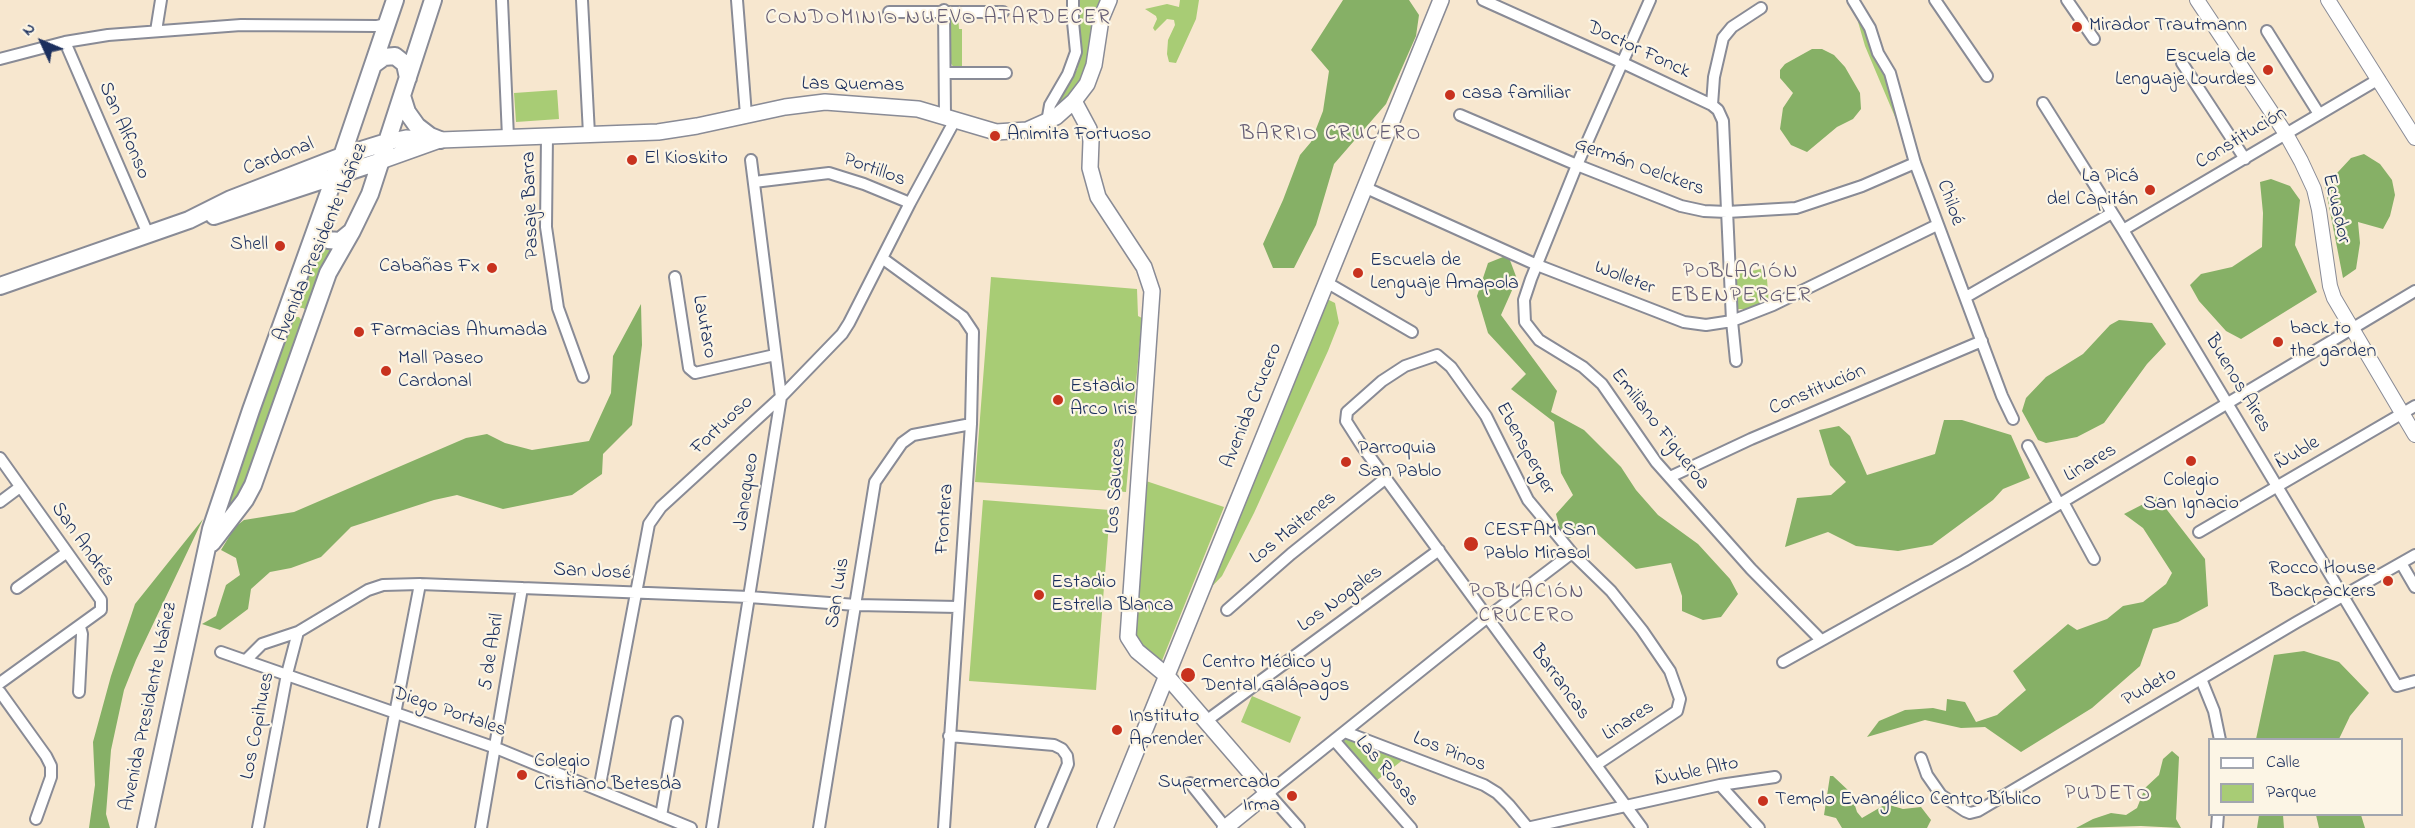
<!DOCTYPE html>
<meta charset="utf-8">
<style>
body{margin:0}
#map{position:relative;width:2415px;height:828px;overflow:hidden;background:#f7e7cf;font-family:"Indie Flower",sans-serif}
canvas{display:block}
.legend{position:absolute;left:2208px;top:738px;width:195px;height:78px;box-sizing:border-box;background:#fcf5e5;border:2px solid #a2a6af;margin:0;padding:8px 10px;list-style:none;font-size:18px;color:#1b2f5e}
.legend li{display:flex;align-items:center;gap:12px;height:30px}
.legend b{width:30px;border:2px solid #a2a6af}
.north{position:absolute;left:12px;top:12px;width:60px;height:60px;-webkit-text-stroke:4px #fcf5e5;paint-order:stroke;rotate:314deg;font-size:16px;font-weight:700;line-height:24px;text-align:center;color:#1b2f5e}
.north::after{content:'';display:block;margin:auto;width:21px;height:27px;background:#1b2f5e;clip-path:polygon(50% 0,100% 100%,50% 72%,0 100%)}
</style>
<div id="map">
<canvas width="2415" height="828"></canvas>
<ul class="legend">
<li><b style="height:8px;background:#fff"></b>Calle</li>
<li><b style="height:16px;background:#a8cc75"></b>Parque</li>
</ul>
<div class="north">N</div>
</div>
<script>
const c = document.querySelector('canvas').getContext('2d');
c.lineJoin = 'round';
function fillPath(path, color) { c.fillStyle = color; c.fill(path, 'evenodd'); }
const poly = rows => new Path2D(rows.map(r => 'M' + r).join(''));
function stroke(path, color, width, dash) { c.strokeStyle = color; c.lineWidth = width; c.lineCap = dash ? 'butt' : 'round'; c.setLineDash(dash || []); c.stroke(path); }
function write(font, color, halo, rows, align = 'center') {
  c.font = font + ' "Indie Flower",sans-serif'; c.lineWidth = 4.5; c.setLineDash([]); c.textBaseline = 'middle'; c.strokeStyle = halo; c.fillStyle = color; for (const [text, x, y, turn = 0] of rows) {
    c.save(); c.translate(x, y); c.rotate((+turn || 0) * Math.PI / 180); c.textAlign = isNaN(turn) ? turn : align; if (halo) c.strokeText(text, 0, 0); c.fillText(text, 0, 0); c.restore();
  }
}
fillPath(poly([
 [1079,0,1100,0,1091,30,1087,64,1082,79,1056,108,1054,105,1061,91,1077,70,1081,53,1079,33],
 [1180,0,1199,0,1196,19,1176,63,1169,62,1167,54,1168,40,1175,25,1174,20,1167,19,1155,31,1153,28,1157,19,1156,16,1145,9,1167,4,1179,7],
 [1854,8,1884,67,1898,124,1865,46],
 [958,15,959,29,962,29,962,69,954,68,950,62,950,17],
 [557,90,559,119,516,122,514,93],
 [317,239,336,247,307,311,303,308,295,308],
 [1766,268,1769,303,1750,309,1737,309,1735,304,1736,274],
 [991,277,1137,289,1138,316,1142,318,1126,492,975,482],
 [1323,297,1335,303,1339,323,1328,351,1254,513,1222,576,1199,600],
 [294,317,299,317,302,321,245,487,230,507,228,501,230,490],
 [1146,481,1224,507,1161,663,1142,648,1136,636],
 [983,500,1110,510,1096,690,969,681],
 [1252,696,1301,717,1290,743,1241,722],
 [1349,737,1404,759,1376,781,1341,743]
]), '#a8cc75');
fillPath(poly([
 [1343,0,1409,0,1419,15,1416,36,1386,104,1334,164,1316,225,1294,268,1273,268,1263,244,1283,200,1300,155,1311,142,1323,111,1329,71,1311,50],
 [1812,49,1822,49,1834,55,1845,67,1860,93,1861,109,1853,119,1837,127,1807,152,1791,145,1780,129,1783,108,1793,93,1780,78,1780,70,1785,64],
 [2364,154,2380,164,2392,180,2395,195,2390,216,2383,229,2358,222,2360,243,2356,269,2343,278,2325,186,2351,158],
 [2271,179,2290,186,2300,200,2295,245,2317,292,2241,339,2226,331,2199,301,2190,285,2201,274,2232,267,2262,247,2263,213,2260,182],
 [1508,255,1517,279,1501,315,1557,391,1551,412,1584,430,1621,467,1636,490,1658,515,1698,544,1730,579,1738,594,1721,617,1703,620,1682,611,1682,596,1671,563,1636,569,1591,528,1563,541,1556,514,1573,495,1561,473,1554,422,1511,389,1526,374,1488,333,1477,296,1488,263],
 [641,304,642,345,632,425,603,454,602,474,572,495,503,509,457,495,434,500,351,527,321,557,291,568,270,572,251,589,248,609,220,630,202,624,216,616,226,585,240,575,236,558,221,550,235,527,244,520,294,512,466,438,487,434,505,443,532,450,589,441,611,393,613,356],
 [2119,320,2152,323,2166,344,2147,364,2104,423,2077,437,2046,443,2038,440,2022,411,2026,398,2046,377,2083,354,2110,325],
 [1944,420,1962,420,2011,435,2030,478,2003,489,1993,500,1932,545,1898,551,1856,546,1828,532,1785,547,1797,498,1831,495,1846,482,1830,465,1819,430,1839,426,1850,436,1867,475,1935,454],
 [2157,497,2205,559,2208,606,2178,622,2153,629,2140,666,2092,708,2021,752,1985,727,1961,728,1925,720,1867,737,1879,721,1905,710,1933,708,1946,711,1947,699,1965,702,1976,722,1997,715,2026,690,2013,671,2068,624,2077,630,2107,619,2123,606,2143,602,2166,584,2172,573,2143,528,2124,514],
 [203,519,136,660,124,690,111,750,106,814,110,828,89,828,95,785,93,742,111,676,135,604],
 [2304,651,2339,662,2369,693,2350,716,2339,739,2256,739,2274,655],
 [2172,751,2179,757,2176,819,2181,828,2141,826,2076,828,2093,819,2111,813,2126,815,2137,808,2145,788,2159,775,2163,759],
 [1830,776,1833,776,1851,793,1857,812,1862,818,1886,804,1903,809,1921,807,1931,820,1927,828,1842,828,1836,818,1824,815],
 [2259,815,2283,815,2284,828,2257,828],
 [2316,815,2361,815,2365,828,2319,828]
]), '#86b066');
const minor = poly([
 [502,0,508,137],
 [582,0,589,134],
 [737,0,746,115],
 [1483,0,1621,62,1712,105,1718,110,1723,121,1732,321,1736,361],
 [1650,0,1577,165,1531,279,1524,300,1525,322,1539,340,1583,367,1602,384,1656,462,1751,569,1821,640],
 [1853,0,1870,28,1878,53,1890,73,1915,163,2002,396,2013,419],
 [1935,0,1987,76],
 [2067,0,2094,39],
 [944,10,945,116],
 [889,12,1003,12],
 [156,31,161,0],
 [2267,31,2319,114],
 [65,42,148,234],
 [0,59,65,42,108,35,241,25,377,26,387,24],
 [2182,63,2245,159],
 [945,73,1006,73],
 [2043,103,2123,230,2397,686,2415,681],
 [1712,105,1714,77,1723,38,1732,27,1761,8],
 [1460,115,1577,165,1681,206,1704,211,1727,212,1796,208,1862,186,1915,163],
 [1047,122,1050,105,1068,74,1076,52,1073,22,1073,0],
 [547,135,546,227,558,308,583,377],
 [754,182,829,173,864,184,910,203],
 [1364,187,1537,265,1684,322,1706,325,1732,321,1773,305,1937,225],
 [2123,230,2379,79],
 [882,258,963,317,973,332,971,424,944,828],
 [675,277,689,368,695,373,775,355],
 [1326,282,1412,332],
 [1966,297,2112,213],
 [2028,446,2059,504],
 [0,458,101,600,101,610,0,683],
 [1670,477,1751,439,1982,341],
 [0,502,20,487],
 [2063,502,2094,559],
 [2199,532,2415,406],
 [2401,563,2415,587],
 [17,588,66,553],
 [1227,610,1291,554,1386,478],
 [221,652,496,748,691,828],
 [246,660,262,644,298,632,368,590,383,585,420,584,522,588,749,597,856,605,958,607],
 [1783,662,1964,561,2415,291],
 [2201,679,2214,711,2220,740],
 [0,692,46,756,51,766,51,777,36,819],
 [79,692,82,634,80,627],
 [1206,721,1439,550],
 [1345,732,1484,785,1497,793,1509,805,1528,828],
 [949,736,1054,745,1062,749,1067,756,1068,764,1041,828],
 [1334,740,1411,828],
 [1921,758,1927,775,1941,795,1965,811,1970,813,1978,811,2297,622,2415,555],
 [1596,765,1677,711,1680,699,1670,671,1642,630,1611,591,1572,553,1528,500,1486,416,1451,367,1437,355,1405,366,1382,381,1347,412,1346,421,1362,446,1642,828],
 [1190,783,1226,828],
 [1720,785,1759,828],
 [599,790,649,524,661,507,781,397,842,334,849,323,910,203,955,120],
 [661,816,677,722],
 [258,828,287,674,298,632],
 [373,828,420,584],
 [481,828,522,588],
 [712,828,781,397,751,160],
 [819,828,875,482,902,443,913,435,971,424],
 [1299,828,1268,793,1489,616,1572,553],
 [1527,828,1720,785,1775,777],
 [2217,828,2218,814]
]);
const tertiary = poly([
 [2197,0,2286,134,2301,161,2314,189,2319,210,2330,286,2334,298,2415,435],
 [2328,0,2415,138]
]);
const secondary = poly([
 [1074,101,1089,129,1091,141,1090,168,1098,197,1144,267,1152,291,1128,637,1137,651,1166,675,1268,793,1225,828],
 [387,142,406,138,440,140,658,132,697,126,785,107,825,102,918,109,996,132,1027,130,1056,117,1074,101,1087,84,1094,65,1101,19,1109,0],
 [381,161,437,141],
 [1105,828,1441,0]
]);
const primary = poly([
 [373,65,384,57,395,56,405,64,408,78],
 [402,96,407,112,417,126,430,136,440,140],
 [214,216,381,161],
 [319,220,320,231,328,240,340,241,351,232],
 [0,286,189,220,231,199,342,156,387,142],
 [212,543,245,500,253,485,328,273,352,231,370,194,433,0],
 [146,828,211,529,251,410,342,156,395,0]
]);
stroke(minor, '#898b96', 14);
stroke(tertiary, '#898b96', 16);
stroke(secondary, '#898b96', 18);
stroke(primary, '#898b96', 20);
stroke(minor, '#fff', 10);
stroke(tertiary, '#fff', 14);
stroke(secondary, '#fff', 15);
stroke(primary, '#fff', 16);
for (const [x, y, r, color] of [
 [2077,27,6,"#c8321e"],
 [2268,70,6,"#c8321e"],
 [1450,95,6,"#c8321e"],
 [995,136,6,"#c8321e"],
 [632,160,6,"#c8321e"],
 [2150,190,6,"#c8321e"],
 [280,246,6,"#c8321e"],
 [492,268,6,"#c8321e"],
 [1358,273,6,"#c8321e"],
 [359,332,6,"#c8321e"],
 [2278,342,6,"#c8321e"],
 [386,371,6,"#c8321e"],
 [1058,400,6,"#c8321e"],
 [2191,461,6,"#c8321e"],
 [1346,462,6,"#c8321e"],
 [1471,544,8,"#c8321e"],
 [2388,581,6,"#c8321e"],
 [1039,595,6,"#c8321e"],
 [1188,675,8,"#c8321e"],
 [1117,730,6,"#c8321e"],
 [522,775,6,"#c8321e"],
 [1292,796,6,"#c8321e"],
 [1763,801,6,"#c8321e"]
]) { const dot = new Path2D(); dot.arc(x, y, r, 0, 2 * Math.PI); c.fillStyle = color; c.fill(dot); stroke(dot, '#fcf5e5', 2); }
write('20px', '#1b2f5e', '#fcf5e5', [
 ["Mirador Trautmann",2089,27],
 ["Escuela de",2256,58,"right"],
 ["Lenguaje Lourdes",2256,81,"right"],
 ["casa familiar",1462,95],
 ["Animita Fortuoso",1007,136],
 ["El Kioskito",644,160],
 ["La Picá",2138,178,"right"],
 ["del Capitán",2138,201,"right"],
 ["Shell",268,246,"right"],
 ["Escuela de",1370,262],
 ["Lenguaje Amapola",1370,285],
 ["Cabañas Fx",480,268,"right"],
 ["back to",2290,330],
 ["the garden",2290,353],
 ["Farmacias Ahumada",371,332],
 ["Mall Paseo",398,360],
 ["Cardonal",398,383],
 ["Estadio",1070,388],
 ["Arco Iris",1070,411],
 ["Parroquia",1358,450],
 ["San Pablo",1358,473],
 ["Colegio",2191,482,"center"],
 ["San Ignacio",2191,505,"center"],
 ["CESFAM San",1484,532],
 ["Pablo Mirasol",1484,555],
 ["Rocco House",2376,570,"right"],
 ["Backpackers",2376,593,"right"],
 ["Estadio",1051,584],
 ["Estrella Blanca",1051,607],
 ["Centro Médico y",1202,664],
 ["Dental Galápagos",1202,687],
 ["Instituto",1129,718],
 ["Aprender",1129,741],
 ["Colegio",534,763],
 ["Cristiano Betesda",534,786],
 ["Supermercado",1280,784,"right"],
 ["Irma",1280,807,"right"],
 ["Templo Evangélico Centro Bíblico",1775,801]
], 'left');
write('20px', '#1b2f5e', '#fcf5e5', [
 ["Doctor Fonck",1638,51,25],
 ["Las Quemas",853,86,1],
 ["San Alfonso",123,131,67],
 ["Constitución",2242,139,-31],
 ["Cardonal",279,158,-21],
 ["Germán Oelckers",1639,168,20],
 ["Portillos",874,171,20],
 ["Chiloé",1949,203,70],
 ["Pasaje Barra",532,205,-92],
 ["Ecuador",2335,209,77],
 ["Avenida Presidente Ibáñez",322,243,-67],
 ["Wolleter",1624,279,21],
 ["Lautaro",703,327,79],
 ["Buenos Aires",2237,384,59],
 ["Constitución",1818,391,-23],
 ["Avenida Crucero",1253,406,-68],
 ["Fortuoso",723,426,-43],
 ["Emiliano Figueroa",1659,430,52],
 ["Ebensperger",1524,449,61],
 ["Ñuble",2298,454,-30],
 ["Linares",2091,464,-31],
 ["Los Sauces",1117,486,-86],
 ["Janequeo",748,492,-81],
 ["Frontera",946,519,-86],
 ["Los Maitenes",1294,529,-39],
 ["San Andrés",82,545,55],
 ["San José",592,573,3],
 ["San Luis",839,593,-81],
 ["Los Nogales",1341,600,-36],
 ["5 de Abril",493,652,-81],
 ["Barrancas",1559,683,54],
 ["Pudeto",2150,688,-30],
 ["Avenida Presidente Ibáñez",150,707,-78],
 ["Diego Portales",449,713,19],
 ["Linares",1629,722,-33],
 ["Los Copihues",259,726,-79],
 ["Los Pinos",1449,753,22],
 ["Las Rosas",1386,772,49],
 ["Ñuble Alto",1697,773,-12]
]);
c.letterSpacing = '1.5px';
write('21px', '#635b73', '#fcf5e5', [
 ["CONDOMINIO NUEVO ATARDECER",938,20],
 ["BARRIO CRUCERO",1331,136],
 ["POBLACIÓN",1741,274],
 ["EBENPERGER",1741,298],
 ["POBLACIÓN",1527,594],
 ["CRUCERO",1527,618],
 ["PUDETO",2108,796]
]);
c.letterSpacing = '0px';
</script>
